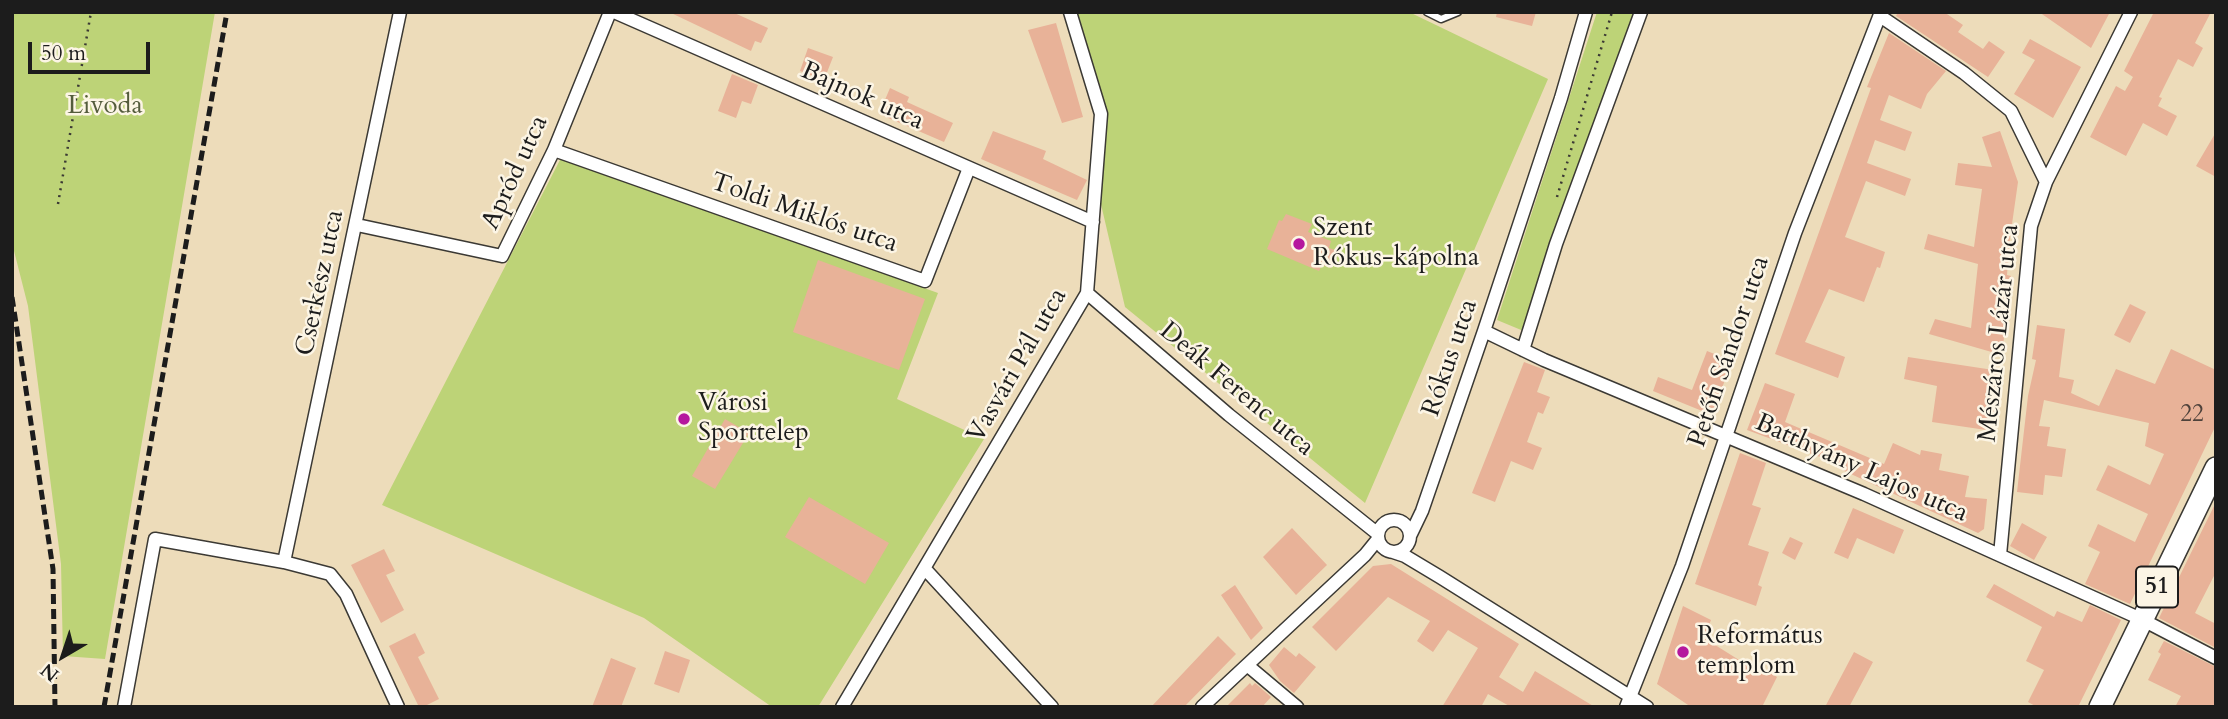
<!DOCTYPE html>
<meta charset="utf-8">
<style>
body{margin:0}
#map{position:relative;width:2228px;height:719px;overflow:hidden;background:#eddcba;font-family:Cardo,serif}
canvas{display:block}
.frame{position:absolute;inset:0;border:14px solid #1c1c1c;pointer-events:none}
.north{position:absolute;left:28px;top:621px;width:70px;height:70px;-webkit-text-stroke:5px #fcf5e5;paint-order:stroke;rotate:219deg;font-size:19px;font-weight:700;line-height:28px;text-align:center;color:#1c1c1c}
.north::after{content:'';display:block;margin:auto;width:24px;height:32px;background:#1c1c1c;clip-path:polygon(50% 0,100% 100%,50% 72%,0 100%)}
.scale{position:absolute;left:28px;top:42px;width:122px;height:32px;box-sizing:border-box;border:4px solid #1c1c1c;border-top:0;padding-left:9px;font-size:21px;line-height:24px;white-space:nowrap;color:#1c1c1c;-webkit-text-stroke:5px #fcf5e5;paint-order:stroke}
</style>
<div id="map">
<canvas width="2228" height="719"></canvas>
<div class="frame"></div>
<div class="north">N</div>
<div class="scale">50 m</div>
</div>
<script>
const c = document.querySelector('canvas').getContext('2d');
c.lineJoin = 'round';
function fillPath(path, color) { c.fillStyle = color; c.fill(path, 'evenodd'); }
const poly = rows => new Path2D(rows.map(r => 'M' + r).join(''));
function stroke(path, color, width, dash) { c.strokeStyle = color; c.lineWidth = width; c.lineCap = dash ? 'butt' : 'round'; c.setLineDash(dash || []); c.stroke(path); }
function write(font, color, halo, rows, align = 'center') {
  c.font = font + ' Cardo,serif'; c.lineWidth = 5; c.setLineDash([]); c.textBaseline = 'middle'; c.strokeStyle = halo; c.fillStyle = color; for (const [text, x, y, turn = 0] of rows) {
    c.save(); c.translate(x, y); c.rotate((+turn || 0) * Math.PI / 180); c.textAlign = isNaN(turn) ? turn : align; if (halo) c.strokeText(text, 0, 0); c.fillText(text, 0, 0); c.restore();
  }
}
fillPath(poly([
 [12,12,215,12,105,659,63,656,61,564,28,306,12,243],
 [1070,12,1409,12,1548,79,1365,503,1125,307,1096,183,1101,114],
 [1597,12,1638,12,1526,332,1497,320],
 [561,158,938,293,897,399,984,439,818,707,772,707,644,618,382,505]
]), '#bdd377');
fillPath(poly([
 [669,12,732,12,768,28,761,43,755,41,751,51],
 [1497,12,1536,12,1532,26,1496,17],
 [1898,12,1944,12,1963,25,1958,32,1983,49,1989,41,2005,52,1988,77,1896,16],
 [2039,12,2110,12,2091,48],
 [2154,12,2211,12,2195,43,2203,48,2193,67,2178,59,2159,97,2162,98,2158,106,2177,116,2167,136,2143,123,2126,156,2090,137,2116,86,2125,91,2133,77,2124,71],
 [1056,23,1083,117,1062,123,1028,30],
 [1889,33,1946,71,1927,94,1921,109,1889,95,1880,120,1912,132,1905,151,1875,140,1867,163,1911,179,1905,196,1866,181,1845,237,1885,252,1880,268,1877,267,1864,302,1829,289,1805,342,1845,357,1838,378,1775,354,1871,88,1867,87],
 [2030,39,2081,67,2053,118,2014,94,2035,60,2022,53],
 [808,48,833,57,824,80,800,71],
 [732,74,758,85,751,104,742,101,736,118,718,111],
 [890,88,909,97,907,102,953,123,944,142,879,114],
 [993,131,1046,151,1043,159,1087,180,1077,200,981,159],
 [2000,131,2018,182,2009,245,2007,275,2011,276,2002,355,1929,334,1935,319,1971,328,1978,264,1924,249,1928,234,1974,247,1982,189,1955,185,1958,163,1992,167,1982,137],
 [2216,132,2216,177,2196,166],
 [1286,214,1312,224,1308,232,1331,241,1329,248,1338,251,1331,268,1322,265,1319,271,1267,249,1279,220,1282,221],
 [818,260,925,299,899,370,793,332],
 [2130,304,2146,312,2130,343,2114,335],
 [2037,325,2065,329,2059,377,2074,380,2071,393,2099,406,2116,369,2155,384,2171,349,2216,370,2216,425,2130,604,2085,584,2100,552,2088,546,2098,524,2135,542,2148,514,2096,490,2108,465,2150,485,2164,454,2145,446,2149,423,2044,400,2039,426,2050,427,2047,446,2066,449,2062,477,2045,475,2043,495,2017,492,2028,396,2036,360,2032,359],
 [1707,351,1732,361,1712,415,1653,391,1658,377,1692,390],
 [1908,357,2000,371,1993,431,1932,422,1937,386,1904,379],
 [1524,362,1545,370,1537,392,1550,397,1543,414,1538,412,1527,442,1542,448,1533,470,1511,461,1495,502,1472,493],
 [1765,383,1795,394,1785,422,1884,464,1893,443,1920,455,1921,450,1942,454,1939,470,1969,476,1965,497,1987,499,1984,529,1978,533,1838,468,1839,464,1747,430],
 [725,419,749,433,715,489,692,476],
 [1740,453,1766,463,1752,505,1761,508,1748,545,1769,552,1758,585,1762,587,1756,606,1695,584],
 [809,497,889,543,865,584,785,537],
 [2216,502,2216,572,2195,613,2216,624,2216,648,2159,618],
 [1853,508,1904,530,1894,554,1857,538,1848,559,1834,553],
 [2022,523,2047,537,2034,560,2010,546],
 [1292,528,1327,565,1296,595,1263,557],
 [1790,537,1803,543,1795,560,1782,553],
 [384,549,395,571,386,575,404,610,381,623,351,565],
 [1391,564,1519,644,1499,677,1523,692,1535,671,1595,707,1511,707,1488,694,1481,707,1442,707,1478,648,1448,630,1433,652,1417,641,1430,621,1388,597,1336,651,1312,627,1373,566],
 [1994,584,2054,617,2057,611,2082,622,2090,605,2121,620,2078,707,2037,707,2028,702,2044,670,2026,661,2042,627,1986,597],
 [1235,585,1263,628,1251,640,1221,595],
 [1683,606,1711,620,1704,638,1755,670,1758,665,1777,677,1762,707,1691,707,1657,684],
 [415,633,425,653,418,657,439,699,423,707,419,707,389,646],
 [1218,636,1236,654,1184,707,1151,707],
 [2164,641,2216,667,2216,707,2175,707,2181,696,2148,680,2161,654,2158,652],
 [1284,647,1296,657,1299,653,1316,667,1294,693,1280,681,1269,665],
 [665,651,690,660,679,693,654,684],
 [1854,652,1873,662,1849,707,1825,707],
 [611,658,636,668,621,707,592,707],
 [1250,683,1252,686,1255,683,1271,697,1262,707,1226,707]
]), '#e8b298');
const lane = poly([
 [1427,12,1441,19,1458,12]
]);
const street = poly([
 [614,12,1093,222],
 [1880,16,1964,73,2011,111,2046,182],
 [554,150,925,281,969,168],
 [357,225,502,256,554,150,610,12],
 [1087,293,1229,415,1378,534],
 [1484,331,1544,360,1864,494,2141,619,2216,658],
 [1523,350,1556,244,1641,12],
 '1378 536a16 16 0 1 1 32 0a16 16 0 1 1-32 0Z',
 [1410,536,1422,511,1484,331,1561,98,1586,12],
 [1393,552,1405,556,1440,577,1647,707],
 [2000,555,2031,226,2046,182,2131,12],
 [284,562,400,12],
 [926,570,1052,707],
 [1247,665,1297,707],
 [124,707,155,539,284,562,330,574,346,594,398,707],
 [842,707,1087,293,1101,114,1070,12],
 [1202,707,1365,555,1378,539],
 [1626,707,1682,566,1795,233,1881,12]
]);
const primary = poly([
 [2100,707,2216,468]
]);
stroke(lane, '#3b3934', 9);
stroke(street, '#3b3934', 15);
stroke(primary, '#3b3934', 24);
stroke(poly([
 [1557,197,1612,12],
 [58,204,91,12]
]), '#3b3934', 2.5, [2, 5]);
stroke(lane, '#fff', 6);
stroke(street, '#fff', 12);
stroke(primary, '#fff', 21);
stroke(poly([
 [12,297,53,569,55,707],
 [104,707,227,12]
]), '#1c1c1c', 5, [10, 5]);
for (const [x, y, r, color] of [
 [1299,244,7,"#b5179e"],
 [684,419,7,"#b5179e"],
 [1683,652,7,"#b5179e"]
]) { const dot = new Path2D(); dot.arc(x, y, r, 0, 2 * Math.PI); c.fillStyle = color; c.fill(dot); stroke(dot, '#fcf5e5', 2.5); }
write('23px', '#4f423b', null, [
 ["22",2192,416]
]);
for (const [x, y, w] of [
 [2157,587,42]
]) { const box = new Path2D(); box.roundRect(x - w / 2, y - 20.5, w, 41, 5); c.fillStyle = '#fcf5e5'; c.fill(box); stroke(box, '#1c1c1c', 2); }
write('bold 24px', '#1c1c1c', null, [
 ["51",2157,587]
]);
write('26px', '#1c1c1c', '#fcf5e5', [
 ["Bajnok utca",862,97,24],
 ["Apród utca",516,173,-65],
 ["Toldi Miklós utca",804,214,19],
 ["Cserkész utca",321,283,-78],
 ["Mészáros Lázár utca",2000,333,-84],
 ["Petőfi Sándor utca",1730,352,-71],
 ["Rókus utca",1451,358,-71],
 ["Vasvári Pál utca",1018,366,-60],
 ["Deák Ferenc utca",1236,390,40],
 ["Batthyány Lajos utca",1861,469,24]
]);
write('26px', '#545c3c', '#fcf5e5', [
 ["Livoda",105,107]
]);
write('26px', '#1c1c1c', '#fcf5e5', [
 ["Szent",1313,229],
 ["Rókus-kápolna",1313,259],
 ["Városi",698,404],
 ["Sporttelep",698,434],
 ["Református",1697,637],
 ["templom",1697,667]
], 'left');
</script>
